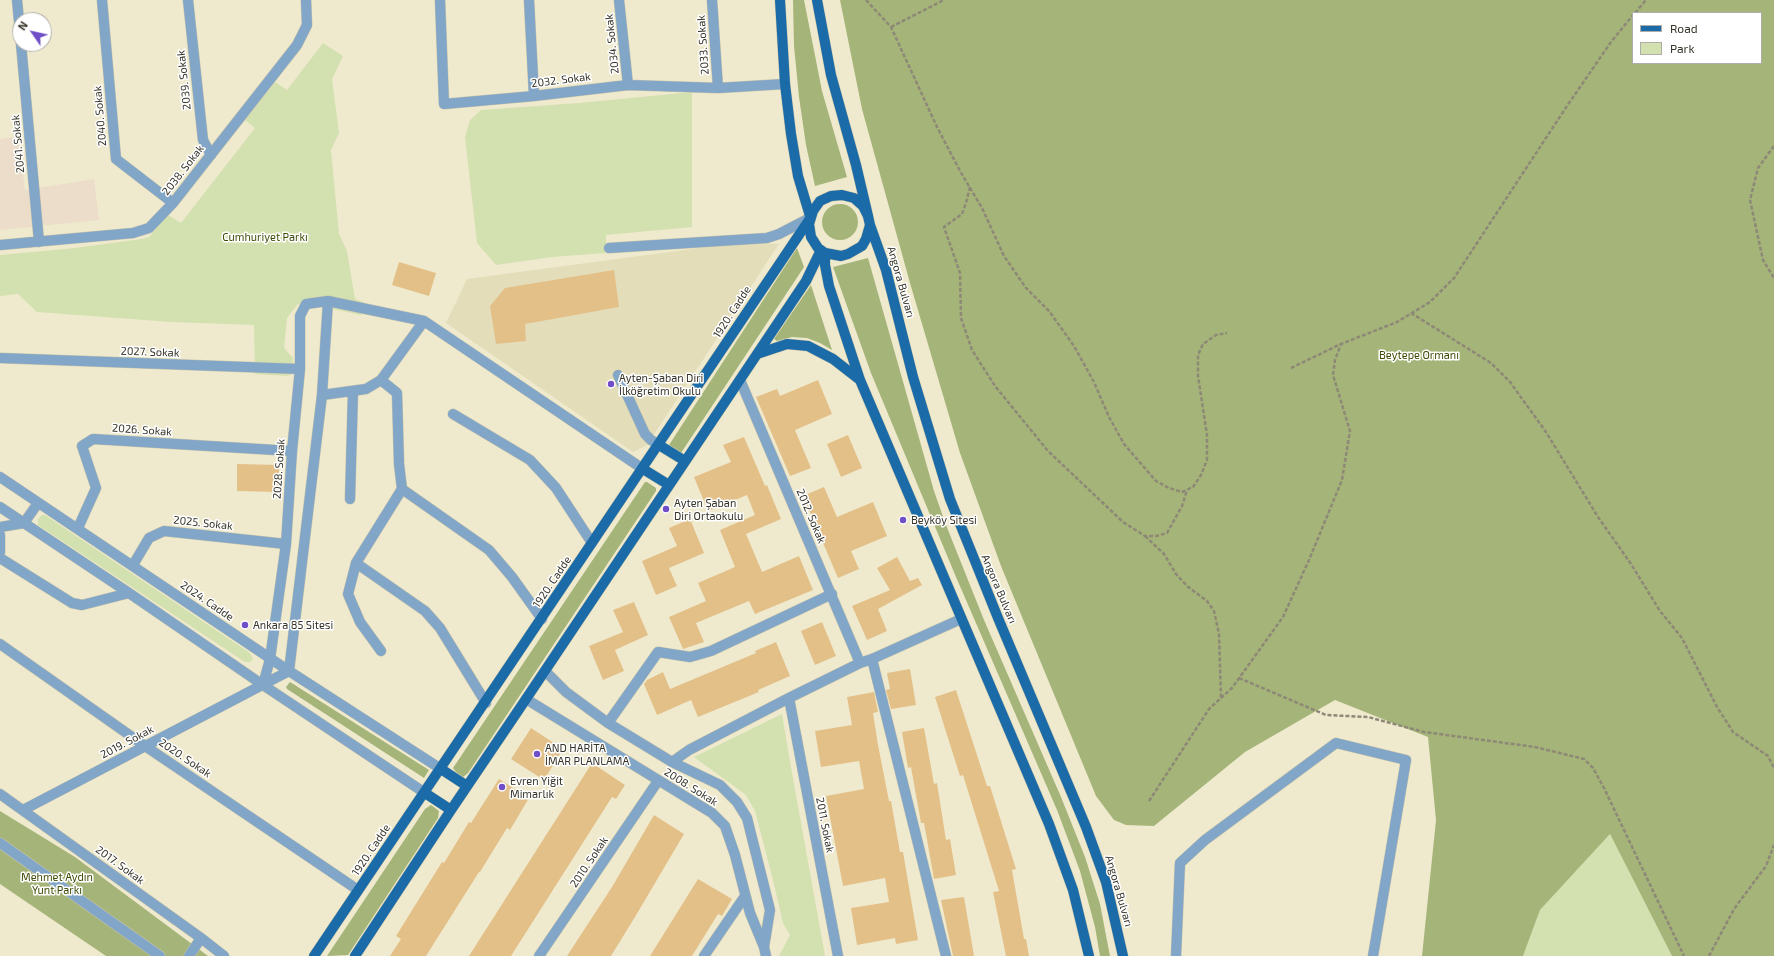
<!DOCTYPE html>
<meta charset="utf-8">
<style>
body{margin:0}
#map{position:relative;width:1774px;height:956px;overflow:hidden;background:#efeacd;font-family:"Exo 2",sans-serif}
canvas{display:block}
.legend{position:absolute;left:1632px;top:12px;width:130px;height:52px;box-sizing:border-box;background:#fff;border:1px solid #aeada9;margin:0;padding:5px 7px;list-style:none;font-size:12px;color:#353328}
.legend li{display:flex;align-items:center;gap:8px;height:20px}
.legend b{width:20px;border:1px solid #aeada9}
.north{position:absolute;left:12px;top:12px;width:40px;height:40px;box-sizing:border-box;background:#fff;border:1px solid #aeada9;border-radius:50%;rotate:304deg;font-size:11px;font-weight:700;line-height:16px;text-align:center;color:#353328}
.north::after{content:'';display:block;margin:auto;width:14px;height:18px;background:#6f4ec7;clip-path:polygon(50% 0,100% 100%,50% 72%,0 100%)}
</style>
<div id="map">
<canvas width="1774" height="956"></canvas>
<ul class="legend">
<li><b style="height:5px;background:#1a6ba7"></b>Road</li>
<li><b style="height:11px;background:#d3e0b0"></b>Park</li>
</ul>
<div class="north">N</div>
</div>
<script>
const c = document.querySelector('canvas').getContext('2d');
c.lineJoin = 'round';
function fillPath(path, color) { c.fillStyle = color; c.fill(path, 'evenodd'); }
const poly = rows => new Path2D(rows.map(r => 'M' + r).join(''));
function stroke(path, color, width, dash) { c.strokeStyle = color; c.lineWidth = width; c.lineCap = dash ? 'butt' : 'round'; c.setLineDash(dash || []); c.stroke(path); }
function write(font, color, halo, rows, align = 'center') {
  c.font = font + ' "Exo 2",sans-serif'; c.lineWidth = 3; c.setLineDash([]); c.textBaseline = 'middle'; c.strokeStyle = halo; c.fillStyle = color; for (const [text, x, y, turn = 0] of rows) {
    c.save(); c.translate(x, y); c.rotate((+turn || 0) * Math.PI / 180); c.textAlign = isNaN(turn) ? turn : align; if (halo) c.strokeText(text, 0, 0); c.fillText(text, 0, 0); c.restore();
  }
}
fillPath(poly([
 [18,136,25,190,94,179,99,220,0,230,0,139]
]), '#ecddca');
fillPath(poly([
 [737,243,779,244,647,445,633,452,446,323,467,279]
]), '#e3ddb9');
fillPath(poly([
 [323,43,343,56,332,79,339,133,331,150,339,234,347,251,355,299,365,303,367,310,364,314,360,315,303,302,297,305,287,318,284,348,293,358,292,373,288,376,255,374,254,325,171,322,37,312,18,294,0,296,0,255,75,248,142,239,149,237,168,215,181,223,255,128,245,120,275,82,287,90],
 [692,92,692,227,606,235,606,253,552,257,496,265,477,243,465,137,470,120,481,110,579,103],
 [42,515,45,515,250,653,253,659,250,662,245,662,38,525,38,519],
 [782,714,789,756,825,956,779,956,790,935,783,923,773,880,755,811,746,795,694,757],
 [1610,834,1672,956,1523,956,1540,910]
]), '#d3e0b0');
fillPath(poly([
 [793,0,804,0,822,91,847,177,815,186,806,145,799,97,794,46],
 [840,0,1774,0,1774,956,1672,956,1610,834,1540,910,1523,956,1422,956,1436,820,1428,737,1335,700,1245,752,1154,826,1126,825,1114,820,1096,796,1001,566,960,453,910,283,862,109],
 [1633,13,1761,13,1761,63,1633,63],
 '822 222a18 18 0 1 1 36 0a18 18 0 1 1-36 0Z',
 [797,248,804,267,681,453,669,445],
 [868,258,934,491,946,525,984,620,1061,797,1085,857,1100,904,1110,956,1100,956,1095,927,1080,871,1057,810,956,577,871,373,833,267],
 [811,285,832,350,820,343,807,338,792,337,777,341,774,339],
 [645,482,647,482,656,488,656,491,468,773,463,777,456,772,453,768],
 [290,682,429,770,424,778,287,689,286,687],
 [431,805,439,811,438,818,348,955,327,956,425,809],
 [0,811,75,857,208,956,106,956,0,884]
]), '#a5b479');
fillPath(poly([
 [399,262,436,273,429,296,392,285],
 [614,270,619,307,525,324,526,341,496,344,490,306,505,288],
 [818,380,832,414,795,430,811,468,790,476,756,397,777,389,780,396],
 [848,435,862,468,841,477,827,444],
 [744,437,765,486,767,485,781,519,746,534,762,572,799,556,813,590,755,614,749,601,696,623,704,642,683,649,669,617,706,601,698,583,735,567,720,530,755,515,747,495,708,511,694,477,731,462,723,445],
 [237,464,279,465,279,492,237,491],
 [824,487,837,517,873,502,887,536,851,551,859,569,838,578,803,496],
 [690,519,704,553,669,568,677,586,656,595,642,561,677,546,669,528],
 [897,557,910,581,918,578,922,585,878,609,887,631,867,640,852,606,890,590,877,568],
 [634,602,648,635,615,650,624,671,603,680,589,646,623,632,613,610],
 [822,622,836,656,815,665,801,631],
 [776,642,790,676,758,690,759,692,698,717,691,700,657,715,644,684,647,680,663,672,670,689,756,653,755,651],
 [910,669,916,705,891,709,886,690,890,689,887,673],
 [956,690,987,786,990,786,1016,869,1012,870,1024,939,1026,939,1029,956,1006,956,993,892,999,891,963,775,960,776,935,697],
 [874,692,878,712,873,713,878,745,889,801,891,801,900,852,903,852,918,940,896,944,895,938,857,945,851,908,889,902,885,878,843,886,826,796,864,789,859,761,821,767,815,731,852,725,847,697],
 [531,728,563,749,544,780,511,759],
 [924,728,934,784,937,783,946,840,950,839,956,875,934,879,924,823,921,823,911,767,908,768,902,732],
 [592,763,625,785,616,799,612,797,511,956,469,956],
 [499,779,529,798,510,830,507,828,480,872,479,872,426,956,390,956,401,939,396,936,442,862,444,863,469,822,471,823],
 [654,815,684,834,635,917,611,956,567,956,612,887],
 [698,879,732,899,722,916,718,914,692,956,650,956],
 [964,897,974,956,953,956,941,900]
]), '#e4c089');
const minor = poly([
 [17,0,20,32],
 [102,0,116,159,173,203],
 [188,0,203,140,211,155],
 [440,0,444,104,534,96,628,85,718,88,785,84],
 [529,0,534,96],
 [619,0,628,85],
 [712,0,718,88],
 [21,44,39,242],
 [0,245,133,233,149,228,173,203,297,45,307,25,306,0],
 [609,248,767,238,779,234,810,218],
 [424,321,643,469],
 [0,358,300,369],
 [618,375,645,434,651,440,659,445],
 [381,380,397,393,399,464,402,489,356,563,348,594,360,622,381,651],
 [740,380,860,663],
 [453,414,530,460,556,488,592,543],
 [0,477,289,671,441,769],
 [402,489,489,550,512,577,542,619],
 [350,499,353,391],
 [0,507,129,593,263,685,425,793],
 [0,527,24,523,38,503],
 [78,528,96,488,82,446,93,439,292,451],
 [0,535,0,552],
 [0,558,72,603,82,605,129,593],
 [356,563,425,611,440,628,486,703],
 [133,565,149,538,164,531,286,544],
 [0,644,145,746,358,890],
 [872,659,946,956],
 [545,671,566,692,608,723,672,762,720,785,737,802,747,818,770,910,764,947],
 [263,685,270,659,286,544,292,451,300,369,300,316,306,304,328,301,424,321,381,380,366,389,322,395],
 [789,698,838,956],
 [526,699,712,813,725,826,735,855,750,913,764,947,766,956],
 [608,723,658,652,690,657,711,651,832,594],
 [672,762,689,750,789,698,860,663,872,659,961,619],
 [0,794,201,938,224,956],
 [23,810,289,671,322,395,328,301],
 [0,843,160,956],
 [189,956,201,938],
 [539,956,658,781],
 [704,956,745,896],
 [1176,956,1180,863,1205,840,1336,743,1406,760,1373,956]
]);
const major = poly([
 [780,0,785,84,791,134,798,176,810,216],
 [817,0,831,75,856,165,868,216,870,225,866,239,862,246,848,254,841,256,825,253,818,248,811,237,809,224,813,211,820,201,831,196,842,195,854,198,863,206,868,216],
 [870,225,886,270,913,377,950,499,998,618,1086,827,1106,882,1123,956],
 [825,253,825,265,829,286,860,380,1049,824,1073,890,1089,956],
 [757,354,787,344,808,346,833,359,860,380],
 [659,445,685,461],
 [643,469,669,485],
 [441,769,467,786],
 [425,793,451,810],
 [314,956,809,220],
 [355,956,451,810,526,699,806,281,821,250]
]);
stroke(minor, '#cac5ac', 11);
stroke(major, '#cac5ac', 11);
stroke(poly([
 [866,0,891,27,937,127,960,171,982,208,1004,256,1026,288,1049,311,1074,346,1094,382,1109,417,1124,444,1156,481,1169,488,1182,492,1193,487,1201,475,1207,460,1207,435,1198,376,1198,355,1203,344,1216,335,1227,333],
 [1635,13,1646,0],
 [891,27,944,0],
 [1774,146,1758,168,1750,200,1763,260,1774,278],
 [970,187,966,203,962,214,944,227,960,273,961,318,972,350,995,386,1048,451,1123,522,1145,536,1156,536,1167,533,1182,506,1187,490],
 [1411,313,1491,363,1510,382,1546,432,1598,517,1631,564,1660,611,1682,638,1717,707,1733,732,1768,756,1774,768],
 [1291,368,1341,344,1397,322,1430,302,1454,278,1567,106,1611,42,1633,15],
 [1145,536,1164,554,1176,574,1187,586,1207,601,1214,611,1219,634,1221,698],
 [1239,678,1326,715,1368,717,1424,732,1535,747,1584,759,1593,768,1604,788,1684,956],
 [1149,801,1209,709,1232,688,1283,617,1309,560,1342,480,1350,431,1333,375,1335,360,1341,344],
 [1709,956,1734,909,1766,866,1774,845]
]), '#8d8976', 2.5, [4, 2]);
stroke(minor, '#81a6c8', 10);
stroke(major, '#1a6ba7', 10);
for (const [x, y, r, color] of [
 [611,384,4,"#6f4ec7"],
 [666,509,4,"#6f4ec7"],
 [903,520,4,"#6f4ec7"],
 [245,625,4,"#6f4ec7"],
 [537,754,4,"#6f4ec7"],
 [502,787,4,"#6f4ec7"]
]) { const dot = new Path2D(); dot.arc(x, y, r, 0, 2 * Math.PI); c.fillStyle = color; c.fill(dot); stroke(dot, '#fff', 1.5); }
write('11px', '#353328', '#fff', [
 ["2034. Sokak",612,44,-96],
 ["2033. Sokak",703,45,-94],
 ["2039. Sokak",184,80,-96],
 ["2032. Sokak",561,80,-7],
 ["2040. Sokak",100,116,-95],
 ["2041. Sokak",18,144,-95],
 ["2038. Sokak",183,170,-52],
 ["Angora Bulvarı",901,282,74],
 ["1920. Cadde",732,312,-57],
 ["2027. Sokak",150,352,2],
 ["2026. Sokak",142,430,4],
 ["2028. Sokak",279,469,-86],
 ["2012. Sokak",811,516,67],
 ["2025. Sokak",203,523,6],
 ["1920. Cadde",552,582,-56],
 ["Angora Bulvarı",999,589,67],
 ["2024. Cadde",207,601,34],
 ["2019. Sokak",127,742,-28],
 ["2020. Sokak",185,758,34],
 ["2008. Sokak",691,787,32],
 ["2011. Sokak",825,825,79],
 ["1920. Cadde",371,850,-56],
 ["2010. Sokak",589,862,-56],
 ["2017. Sokak",120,865,36],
 ["Angora Bulvarı",1119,891,74]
]);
write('11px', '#3e4b05', '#fff', [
 ["Cumhuriyet Parkı",265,237],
 ["Beytepe Ormanı",1419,355],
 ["Mehmet Aydın",57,877],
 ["Yunt Parkı",57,890]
]);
write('11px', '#353328', '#fff', [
 ["Ayten-Şaban Diri",619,378],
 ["İlköğretim Okulu",619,391],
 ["Ayten Şaban",674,503],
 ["Diri Ortaokulu",674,516],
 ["Beyköy Sitesi",911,520],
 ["Ankara 85 Sitesi",253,625],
 ["AND HARİTA",545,748],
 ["İMAR PLANLAMA",545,761],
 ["Evren Yiğit",510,781],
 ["Mimarlık",510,794]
], 'left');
</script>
